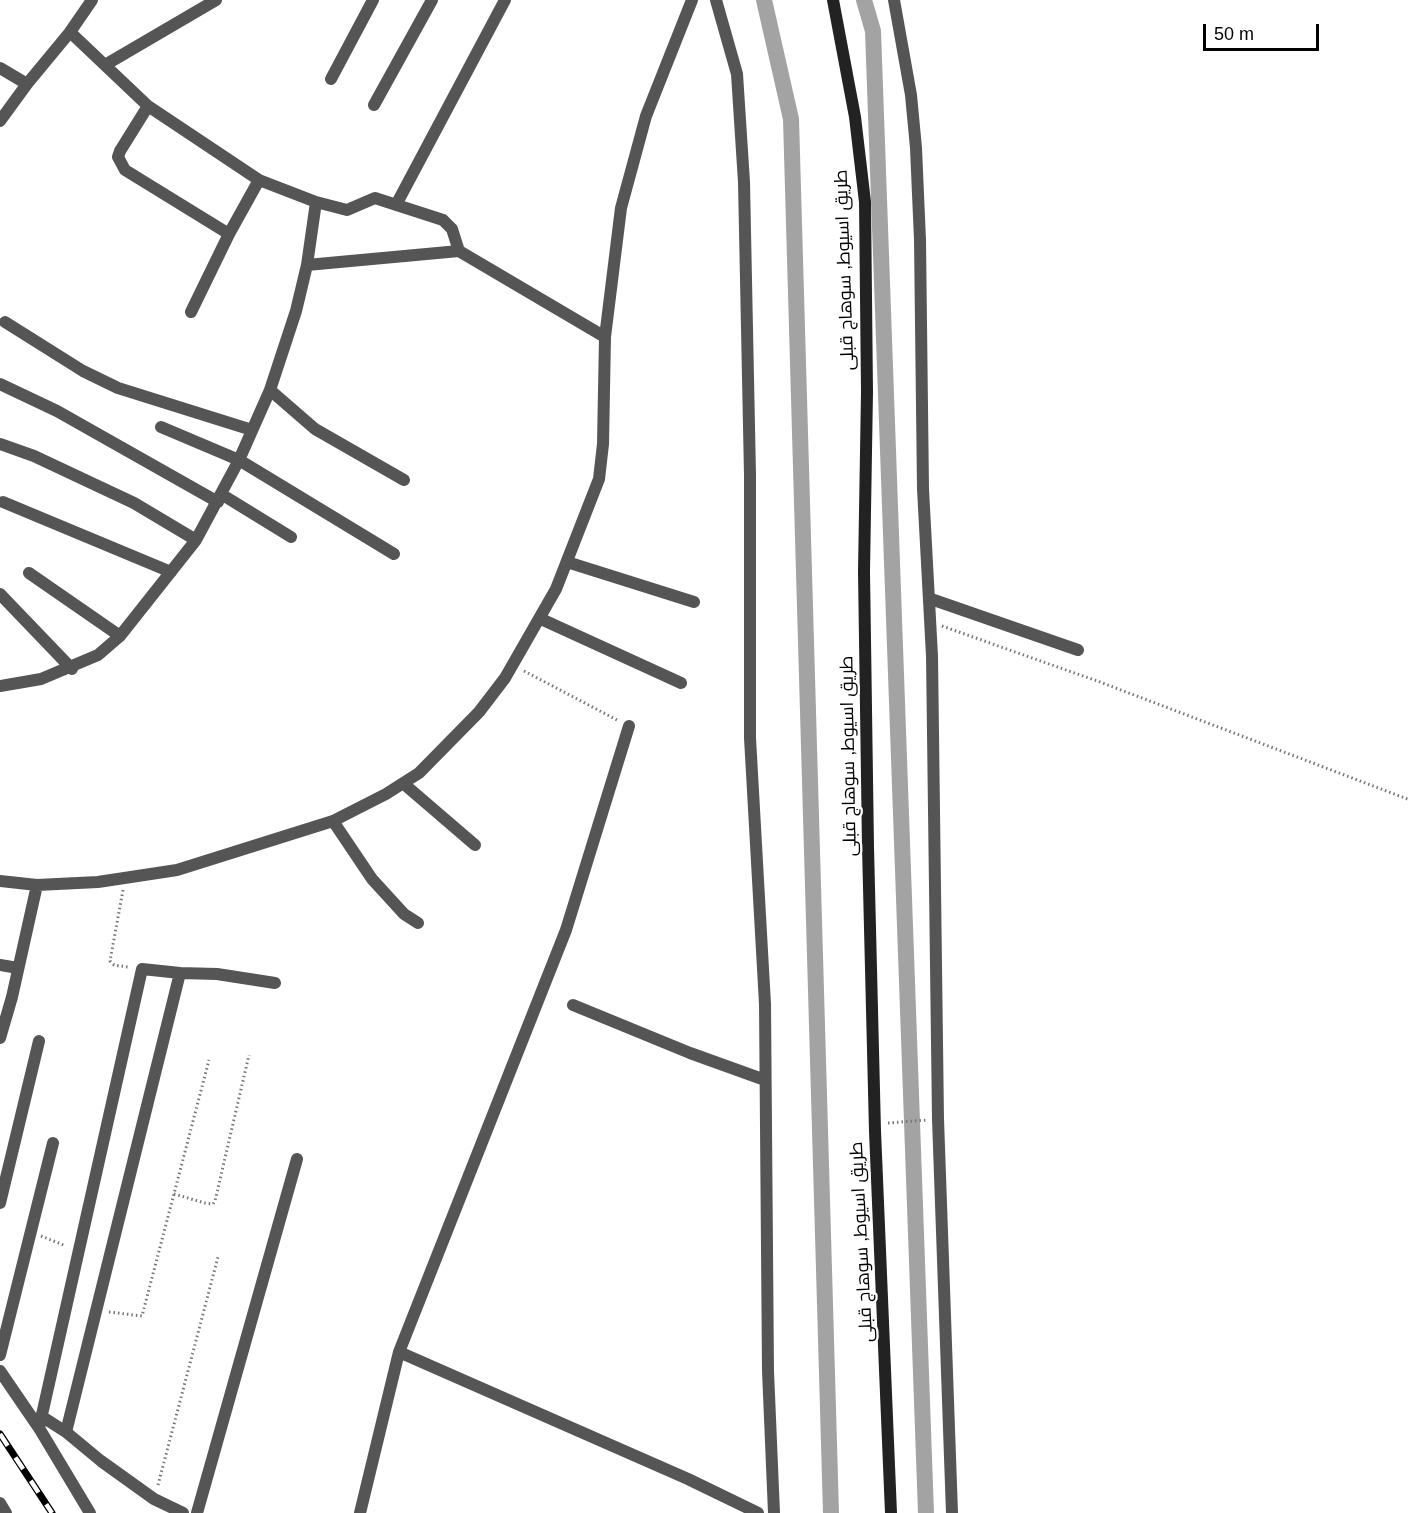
<!DOCTYPE html>
<meta charset="utf-8">
<style>
body{margin:0}
#map{position:relative;width:1410px;height:1513px;overflow:hidden;background:#fff;font-family:Helvetica,sans-serif}
canvas{display:block}
.scale{position:absolute;left:1203px;top:24px;width:116px;height:27px;box-sizing:border-box;border:3px solid #000;border-top:0;padding-left:8px;font-size:18px;line-height:21px;white-space:nowrap;color:#000;-webkit-text-stroke:4px #fff;paint-order:stroke}
</style>
<div id="map">
<canvas width="1410" height="1513"></canvas>
<div class="scale">50 m</div>
</div>
<script>
const c = document.querySelector('canvas').getContext('2d');
c.lineJoin = 'round';
const poly = rows => new Path2D(rows.map(r => 'M' + r).join(''));
function stroke(path, color, width, dash) { c.strokeStyle = color; c.lineWidth = width; c.lineCap = dash ? 'butt' : 'round'; c.setLineDash(dash || []); c.stroke(path); }
function write(font, color, halo, rows, align = 'center') {
  c.font = font + ' Helvetica,Cairo,sans-serif'; c.lineWidth = 4.5; c.setLineDash([]); c.textBaseline = 'middle'; c.strokeStyle = halo; c.fillStyle = color; for (const [text, x, y, turn = 0] of rows) {
    c.save(); c.translate(x, y); c.rotate((+turn || 0) * Math.PI / 180); c.textAlign = isNaN(turn) ? turn : align; if (halo) c.strokeText(text, 0, 0); c.fillText(text, 0, 0); c.restore();
  }
}
stroke(poly([
 [764,0,791,119,831,1513],
 [864,0,873,31,926,1513]
]), '#a3a3a3', 16);
stroke(poly([
 [942,626,1100,682,1410,800],
 [524,671,619,721],
 [123,890,110,961,114,965,128,967],
 [888,1123,927,1120],
 [174,1194,205,1203,213,1204,215,1201,249,1055],
 [41,1236,66,1246],
 [109,1312,142,1316,209,1060],
 [158,1485,218,1257]
]), '#777', 3, [1.5, 3]);
stroke(poly([
 [716,0,737,74,744,182,750,475,750,738,765,1004,768,1371,774,1513],
 [894,0,911,95,916,148,920,240,923,489,932,656,938,1119,952,1513],
 [70,32,92,0],
 [105,65,216,0],
 [0,68,27,84],
 [331,79,373,0],
 [374,105,432,0],
 [148,106,120,151,118,157,125,170,229,234,259,180],
 [0,121,27,84,70,32,148,106,259,180,316,202,307,265],
 [316,202,347,210,375,198,443,220,452,229,459,251],
 [396,205,505,0],
 [191,312,229,234],
 [5,322,83,371,118,388,252,430],
 [0,384,57,411,218,502],
 [270,390,315,429,404,480],
 [161,427,239,460,394,554],
 [0,444,34,456,134,503,196,540,239,460,270,390,296,311,307,265,459,251,605,337],
 [221,494,291,537],
 [3,502,171,572],
 [567,562,694,602],
 [29,573,120,636],
 [0,594,72,669],
 [931,599,1078,650],
 [541,619,681,683],
 [0,686,41,679,98,655,120,636,196,540],
 [404,784,475,845],
 [333,821,372,879,404,914,418,923],
 [0,881,37,885,98,882,177,870,333,821,386,794,419,773,479,712,505,678,556,589,599,479,603,444,605,337,621,208,646,116,692,0],
 [0,965,18,968],
 [180,973,217,974,275,983],
 [573,1005,690,1053,765,1080],
 [0,1038,12,997,37,885],
 [0,1203,39,1041],
 [399,1352,688,1479,758,1513],
 [0,1355,53,1143],
 [0,1371,39,1428,90,1513],
 [41,1416,66,1432],
 [39,1428,142,969,180,973,66,1432,101,1461,154,1499,183,1513],
 [0,1503,6,1513],
 [197,1513,297,1159],
 [360,1513,399,1352,566,930,629,726]
]), '#555', 12);
stroke(poly([
 [833,0,855,117,865,202,867,392,864,571,868,847,875,1131,891,1513]
]), '#222', 12);
const rail = poly([
 [0,1434,52,1513]
]);
stroke(rail, '#000', 7);
stroke(rail, '#fff', 4.5, [14]);
write('18px', '#000', '#fff', [
 ["طريق اسيوط, سوهاج قبلى",845,270,-92],
 ["طريق اسيوط, سوهاج قبلى",849,756,-91],
 ["طريق اسيوط, سوهاج قبلى",862,1242,-93]
]);
</script>
